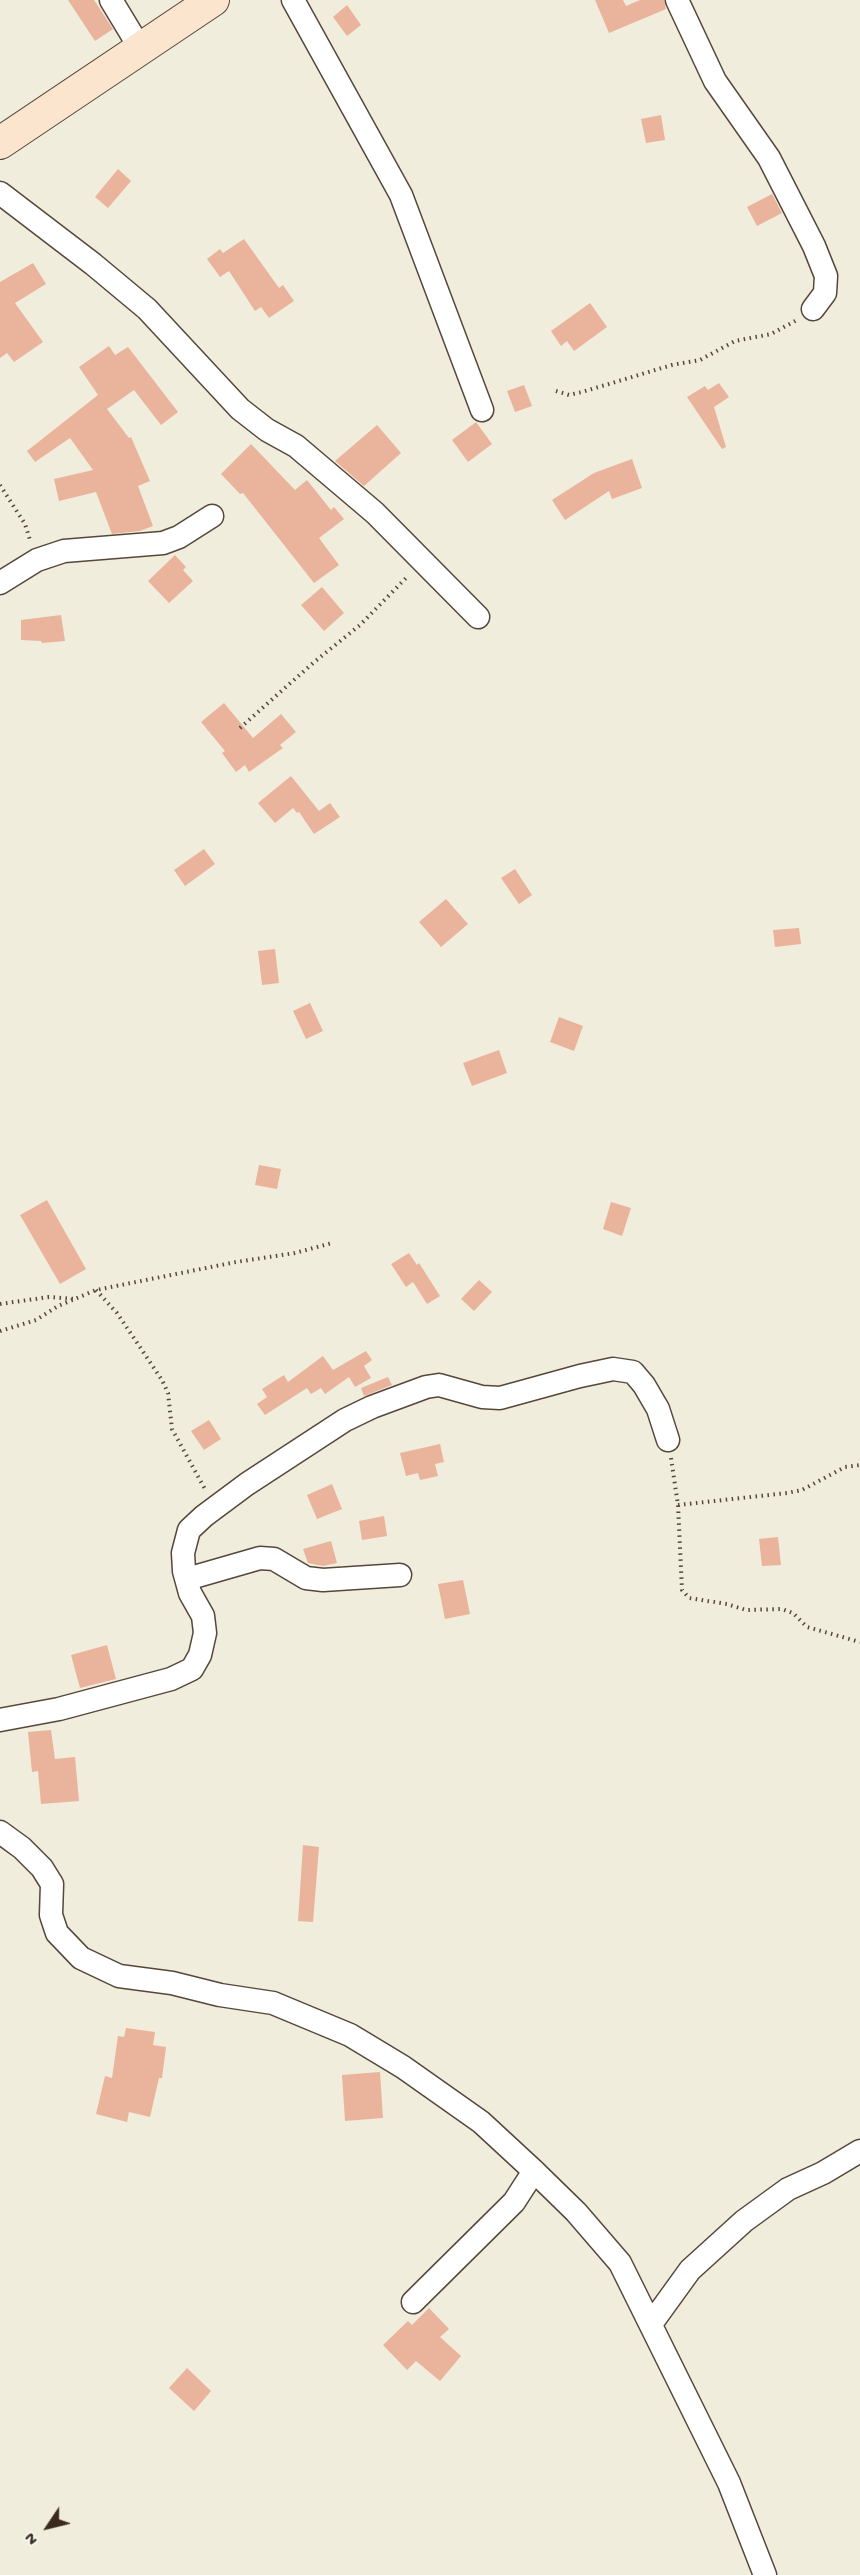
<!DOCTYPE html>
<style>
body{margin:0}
#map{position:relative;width:860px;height:2575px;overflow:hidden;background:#f0eddc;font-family:"Gochi Hand",sans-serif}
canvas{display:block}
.north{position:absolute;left:18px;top:2497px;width:60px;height:60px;-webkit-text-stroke:4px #f6f6f2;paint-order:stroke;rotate:235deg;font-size:16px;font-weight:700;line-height:24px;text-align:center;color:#3b2a1e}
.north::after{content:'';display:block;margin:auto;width:21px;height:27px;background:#3b2a1e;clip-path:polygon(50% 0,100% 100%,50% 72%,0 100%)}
</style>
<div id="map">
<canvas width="860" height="2575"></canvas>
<div class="north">N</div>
</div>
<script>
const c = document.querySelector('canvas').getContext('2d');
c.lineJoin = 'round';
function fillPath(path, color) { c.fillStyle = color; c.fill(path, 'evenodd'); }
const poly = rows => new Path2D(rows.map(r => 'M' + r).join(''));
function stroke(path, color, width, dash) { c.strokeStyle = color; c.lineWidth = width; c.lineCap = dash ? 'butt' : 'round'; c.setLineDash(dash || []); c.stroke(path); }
fillPath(poly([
 [68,0,94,0,113,29,95,41],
 [595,0,623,0,626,6,640,0,664,0,666,9,609,33],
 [347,5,361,25,347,36,333,17],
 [661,115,665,140,646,143,641,119],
 [118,169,131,181,108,208,95,197],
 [772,194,782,213,757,226,747,207],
 [244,239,279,288,283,285,294,301,269,318,261,307,255,311,229,271,220,277,207,259,220,249,223,253],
 [33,263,46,284,15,303,43,342,14,362,7,353,0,358,0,282],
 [590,303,607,327,574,351,567,341,561,346,551,331],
 [109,346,115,355,128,347,178,412,161,425,134,390,107,409,129,438,131,437,150,481,138,486,153,526,140,531,112,534,96,492,59,501,54,479,93,470,70,438,35,462,27,451,98,395,79,367],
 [719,383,729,397,714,407,726,447,722,449,687,397,705,386,708,390],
 [524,385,532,406,515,412,507,391],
 [476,422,492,444,468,462,452,440],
 [377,425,401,453,364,486,335,461],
 [251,444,295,490,307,480,331,510,334,507,344,519,319,538,339,565,314,583,243,493,240,494,221,474],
 [632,459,642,488,612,499,609,491,565,520,552,500,594,473],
 [175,555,186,567,183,570,193,581,169,603,148,581],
 [322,587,344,613,324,631,301,605],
 [61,615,65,641,42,643,41,641,21,640,21,620],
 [224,703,253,738,281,714,296,732,280,745,283,748,249,772,245,765,236,772,222,753,225,751,201,722],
 [291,776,319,811,330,803,340,817,314,834,299,812,297,813,293,808,275,823,258,803],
 [204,849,215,864,185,886,174,870],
 [515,869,532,895,519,904,501,878],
 [446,899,468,924,441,947,419,922],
 [799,928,801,944,775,947,773,930],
 [275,949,279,983,262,985,258,951],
 [310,1003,323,1031,306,1039,293,1011],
 [559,1017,583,1026,574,1051,550,1042],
 [499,1050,507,1073,472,1086,463,1063],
 [259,1165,281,1169,277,1189,255,1185],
 [47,1200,86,1269,60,1284,20,1215],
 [611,1202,631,1208,622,1236,603,1229],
 [409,1253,417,1265,419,1263,440,1296,427,1304,413,1282,406,1287,391,1264],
 [479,1280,492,1292,474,1311,461,1299],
 [366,1351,372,1360,364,1366,371,1378,355,1387,349,1377,325,1394,321,1388,311,1394,307,1388,265,1415,257,1404,267,1397,262,1389,284,1375,288,1382,323,1356,333,1370],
 [388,1377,392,1385,364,1396,361,1388],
 [209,1420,221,1439,204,1450,191,1431],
 [440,1444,444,1462,435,1464,438,1476,420,1480,418,1473,406,1476,400,1453],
 [332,1484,342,1509,317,1519,307,1495],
 [384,1516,387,1536,362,1540,359,1521],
 [778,1537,781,1565,762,1566,759,1539],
 [331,1541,337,1563,323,1566,308,1563,303,1549],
 [463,1580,470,1614,445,1619,438,1584],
 [107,1645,116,1679,80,1688,71,1655],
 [51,1730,55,1759,75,1757,79,1801,41,1804,38,1771,32,1772,28,1732],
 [303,1845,319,1847,313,1922,298,1921],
 [126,2028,155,2032,153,2045,166,2047,162,2078,159,2078,150,2117,129,2112,127,2122,96,2114,105,2076,112,2078,118,2036,124,2037],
 [380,2072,383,2118,345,2121,342,2075],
 [429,2308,449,2329,440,2337,461,2356,440,2381,416,2361,407,2370,383,2345,408,2321,412,2325],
 [187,2368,211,2391,194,2411,169,2388]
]), '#eab39c');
const street = poly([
 [111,0,140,48],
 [293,0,401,195,482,410],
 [677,0,715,81,769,158,814,246,826,276,825,293,813,309],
 [0,193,93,264,147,309,240,409,267,430,296,446,375,513,478,617],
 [0,583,37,560,64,551,163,543,179,537,212,516],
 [187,1579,260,1558,274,1559,306,1578,323,1580,400,1575],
 [0,1720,59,1709,171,1679,192,1669,200,1655,205,1633,203,1616,190,1593,184,1571,183,1553,189,1530,204,1516,247,1484,345,1420,372,1407,426,1387,439,1385,482,1397,500,1398,580,1376,613,1369,633,1372,644,1385,658,1409,668,1440],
 [0,1832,22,1848,42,1868,52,1884,51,1915,57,1933,81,1958,119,1976,172,1983,220,1995,273,2003,350,2035,403,2067,481,2122,534,2171,576,2212,620,2263,729,2483,765,2575],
 [413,2302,514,2202,534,2171],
 [651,2324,690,2270,744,2221,788,2189,823,2173,860,2151]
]);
const secondary = poly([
 [0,143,213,0]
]);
stroke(street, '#56473a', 25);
stroke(secondary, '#56473a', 34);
stroke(poly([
 [556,391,569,395,582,392,672,365,700,360,735,341,771,334,797,320],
 [0,485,25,524,30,540],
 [240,728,313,663,360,625,408,576],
 [96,1290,117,1313,162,1380,168,1393,172,1429,206,1491],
 [0,1304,49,1297,75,1299],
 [0,1331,36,1320,58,1306,96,1290,236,1262,295,1253,332,1243],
 [671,1458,678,1505,682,1590,689,1598,727,1604,746,1610,782,1609,793,1613,807,1627,860,1642],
 [678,1505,787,1493,802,1490,845,1467,860,1465]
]), '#56473a', 4, [1.5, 4.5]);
stroke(street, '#fff', 22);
stroke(secondary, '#fce5cf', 32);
</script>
